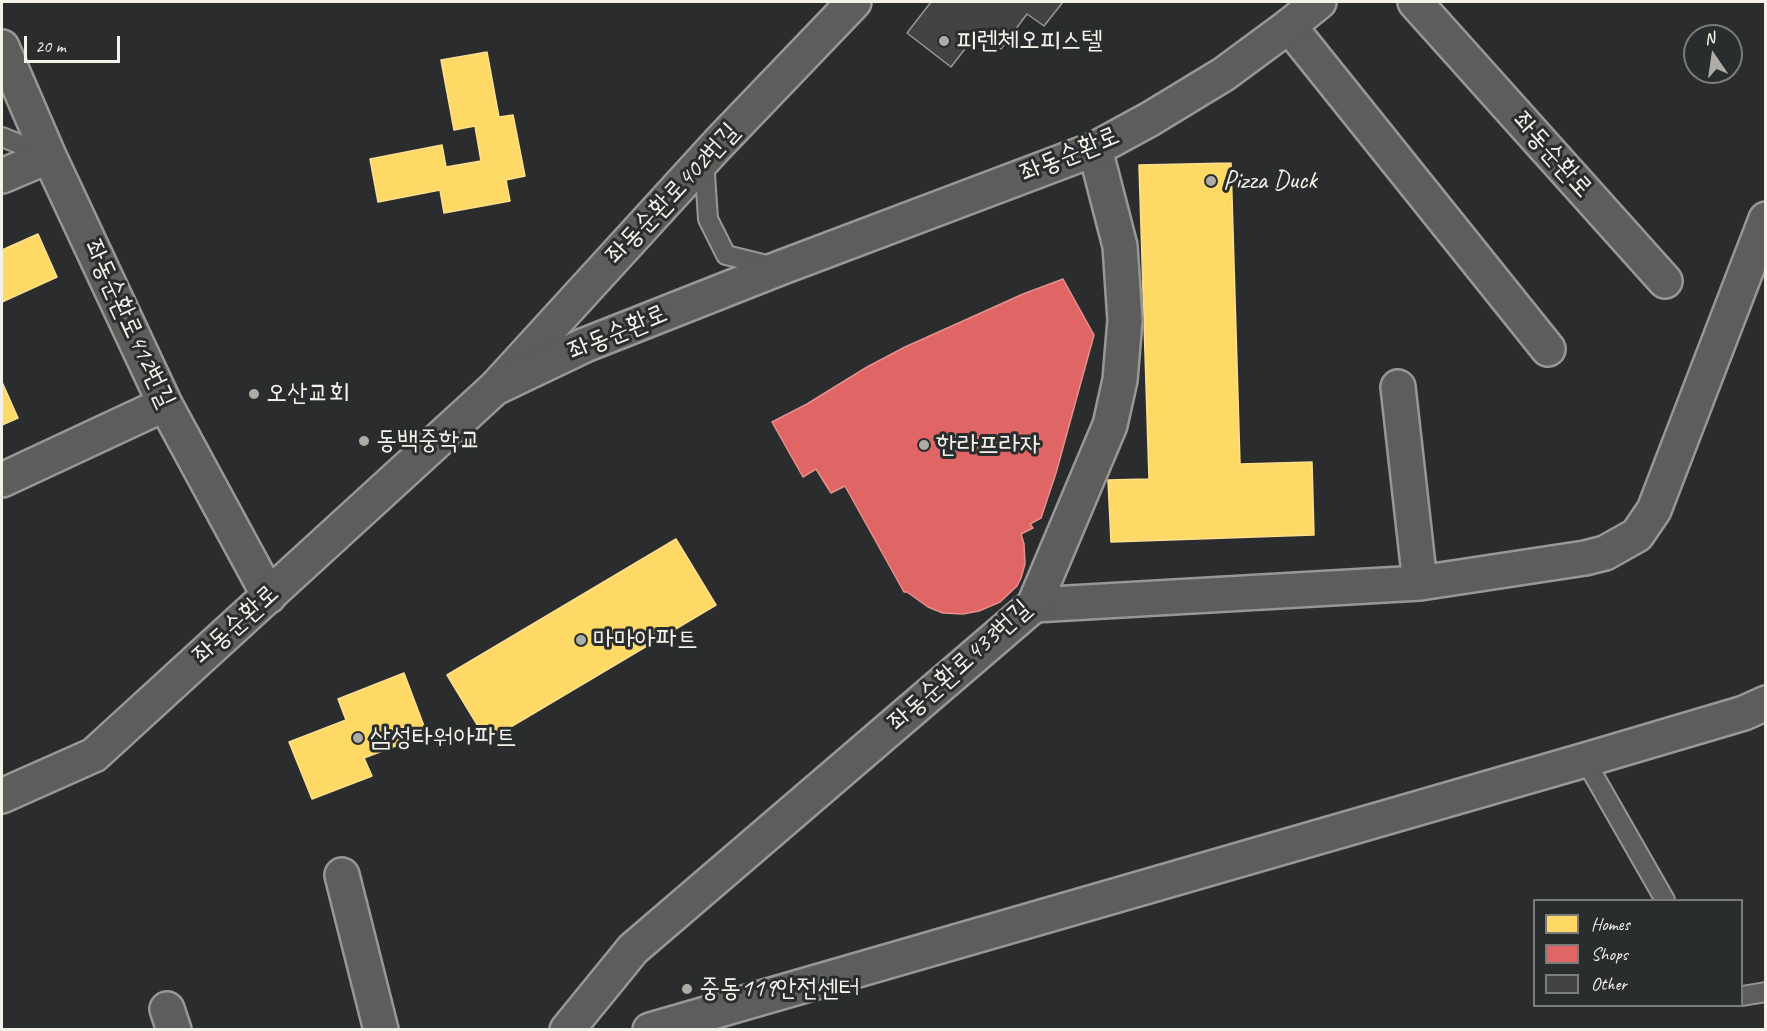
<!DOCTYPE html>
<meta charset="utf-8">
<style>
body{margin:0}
#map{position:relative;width:1767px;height:1031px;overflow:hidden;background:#2b2c2d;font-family:Caveat,sans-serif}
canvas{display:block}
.frame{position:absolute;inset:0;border:3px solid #f4f1e8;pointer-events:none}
.legend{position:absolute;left:1533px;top:899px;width:210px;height:108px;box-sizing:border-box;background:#2a2d2e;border:2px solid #7b7b78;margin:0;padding:8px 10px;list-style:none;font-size:18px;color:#f4f1e8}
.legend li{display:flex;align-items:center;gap:12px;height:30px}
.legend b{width:30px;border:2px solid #7b7b78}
.north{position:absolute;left:1683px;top:24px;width:60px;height:60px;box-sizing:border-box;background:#2a2d2e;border:2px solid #7b7b78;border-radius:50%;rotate:347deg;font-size:16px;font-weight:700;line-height:24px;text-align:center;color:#f4f1e8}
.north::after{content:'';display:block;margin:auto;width:21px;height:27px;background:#aeaca7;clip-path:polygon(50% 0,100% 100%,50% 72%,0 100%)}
.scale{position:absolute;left:24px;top:36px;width:96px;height:27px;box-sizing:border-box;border:3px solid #f4f1e8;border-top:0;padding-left:8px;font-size:18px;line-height:21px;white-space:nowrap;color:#f4f1e8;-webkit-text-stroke:4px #2a2d2e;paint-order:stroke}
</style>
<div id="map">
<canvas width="1767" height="1031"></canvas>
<div class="frame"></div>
<ul class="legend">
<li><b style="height:16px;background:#ffd966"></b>Homes</li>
<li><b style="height:16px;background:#e06666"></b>Shops</li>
<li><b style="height:16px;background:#434344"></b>Other</li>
</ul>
<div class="north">N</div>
<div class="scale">20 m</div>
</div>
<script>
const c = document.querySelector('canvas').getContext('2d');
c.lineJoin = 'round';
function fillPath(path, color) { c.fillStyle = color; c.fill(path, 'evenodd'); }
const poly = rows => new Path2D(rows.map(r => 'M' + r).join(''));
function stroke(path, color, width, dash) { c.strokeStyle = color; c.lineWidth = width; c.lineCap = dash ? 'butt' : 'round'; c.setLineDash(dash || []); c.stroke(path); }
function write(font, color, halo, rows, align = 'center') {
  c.font = font + ' Caveat,"Poor Story",sans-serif'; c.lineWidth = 6; c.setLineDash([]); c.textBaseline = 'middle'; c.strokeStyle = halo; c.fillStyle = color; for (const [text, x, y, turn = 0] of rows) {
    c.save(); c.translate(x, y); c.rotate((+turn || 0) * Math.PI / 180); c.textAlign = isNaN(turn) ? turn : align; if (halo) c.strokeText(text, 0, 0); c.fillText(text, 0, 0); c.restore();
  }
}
const homes = poly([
 [487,52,499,117,513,115,525,176,506,180,510,201,444,213,440,190,378,202,370,159,442,145,446,167,481,161,475,126,454,130,441,60,487,52],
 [1231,163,1240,464,1312,462,1314,535,1111,542,1108,480,1149,479,1139,165,1231,163],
 [38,234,57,277,2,302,2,250,38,234],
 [2,382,18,418,2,425,2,382],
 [676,539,716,605,487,741,447,675,676,539],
 [404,673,427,734,364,758,372,776,312,799,289,742,346,720,338,699,404,673]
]);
fillPath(homes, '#ffd966');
stroke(homes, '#fce08d', 1.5);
const shops = poly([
 [1063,279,1094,335,1056,473,1041,518,1030,524,1033,528,1021,534,1024,544,1025,564,1021,578,1017,586,1000,602,979,611,963,614,943,613,928,607,907,592,904,592,845,486,831,493,816,469,803,477,772,422,807,404,867,367,905,347,1023,294,1063,279]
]);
fillPath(shops, '#e06666');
stroke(shops, '#e6908d', 1.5);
const building = poly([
 [931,2,1063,2,1044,26,1027,14,1001,49,978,32,951,67,907,33,931,2]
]);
fillPath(building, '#434344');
stroke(building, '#979796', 1.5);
const service = poly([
 [2,137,49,156],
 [704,159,708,219,726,255,775,267],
 [1585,760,1665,900],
 [1742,996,1766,992]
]);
const minor = poly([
 [1415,2,1665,281],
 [1289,26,1548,349],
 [2,47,49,156,165,404,269,596],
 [2,176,49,156],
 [1398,387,1420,583],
 [2,480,165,404],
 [1034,605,1420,583,1585,558,1605,553,1637,535,1654,510,1766,219],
 [342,875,381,1030],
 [167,1009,174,1030]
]);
const tertiary = poly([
 [496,387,718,144,854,2],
 [567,1030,633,949,1034,605,1110,425,1120,380,1125,320,1120,246,1095,149],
 [650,1030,1585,760,1744,713,1766,703]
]);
const secondary = poly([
 [2,796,94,755,495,388,585,345,780,268,1095,149,1150,119,1224,74,1289,26,1319,2]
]);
stroke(service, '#979796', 22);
stroke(minor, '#979796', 38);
stroke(tertiary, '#979796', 38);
stroke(secondary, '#979796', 38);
stroke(service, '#5d5d5c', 18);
stroke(minor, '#5d5d5c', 33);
stroke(tertiary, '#5d5d5c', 33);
stroke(secondary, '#5d5d5c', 33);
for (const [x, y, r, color] of [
 [944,41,6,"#aeaca7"],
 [1211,181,6,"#aeaca7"],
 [254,394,6,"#aeaca7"],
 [364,441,6,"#aeaca7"],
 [924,445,6,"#aeaca7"],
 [581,640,6,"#aeaca7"],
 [358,738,6,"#aeaca7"],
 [687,989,6,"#aeaca7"]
]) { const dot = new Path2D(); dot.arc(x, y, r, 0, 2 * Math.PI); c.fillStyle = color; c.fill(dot); stroke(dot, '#2a2d2e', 2); }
write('26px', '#f4f1e8', '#2a2d2e', [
 ["피렌체오피스텔",956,41],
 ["Pizza Duck",1223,181],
 ["오산교회",266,394],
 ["동백중학교",376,441],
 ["한라프라자",936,445],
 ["마마아파트",593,640],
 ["삼성타워아파트",370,738],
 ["중동119안전센터",699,989]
], 'left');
write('26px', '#f4f1e8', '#2a2d2e', [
 ["좌동순환로",1070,155,-23],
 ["좌동순환로",1552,155,48],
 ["좌동순환로402번길",673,194,-47],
 ["좌동순환로412번길",129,324,65],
 ["좌동순환로",618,333,-23],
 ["좌동순환로",236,625,-42],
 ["좌동순환로433번길",960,666,-42]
]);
</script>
